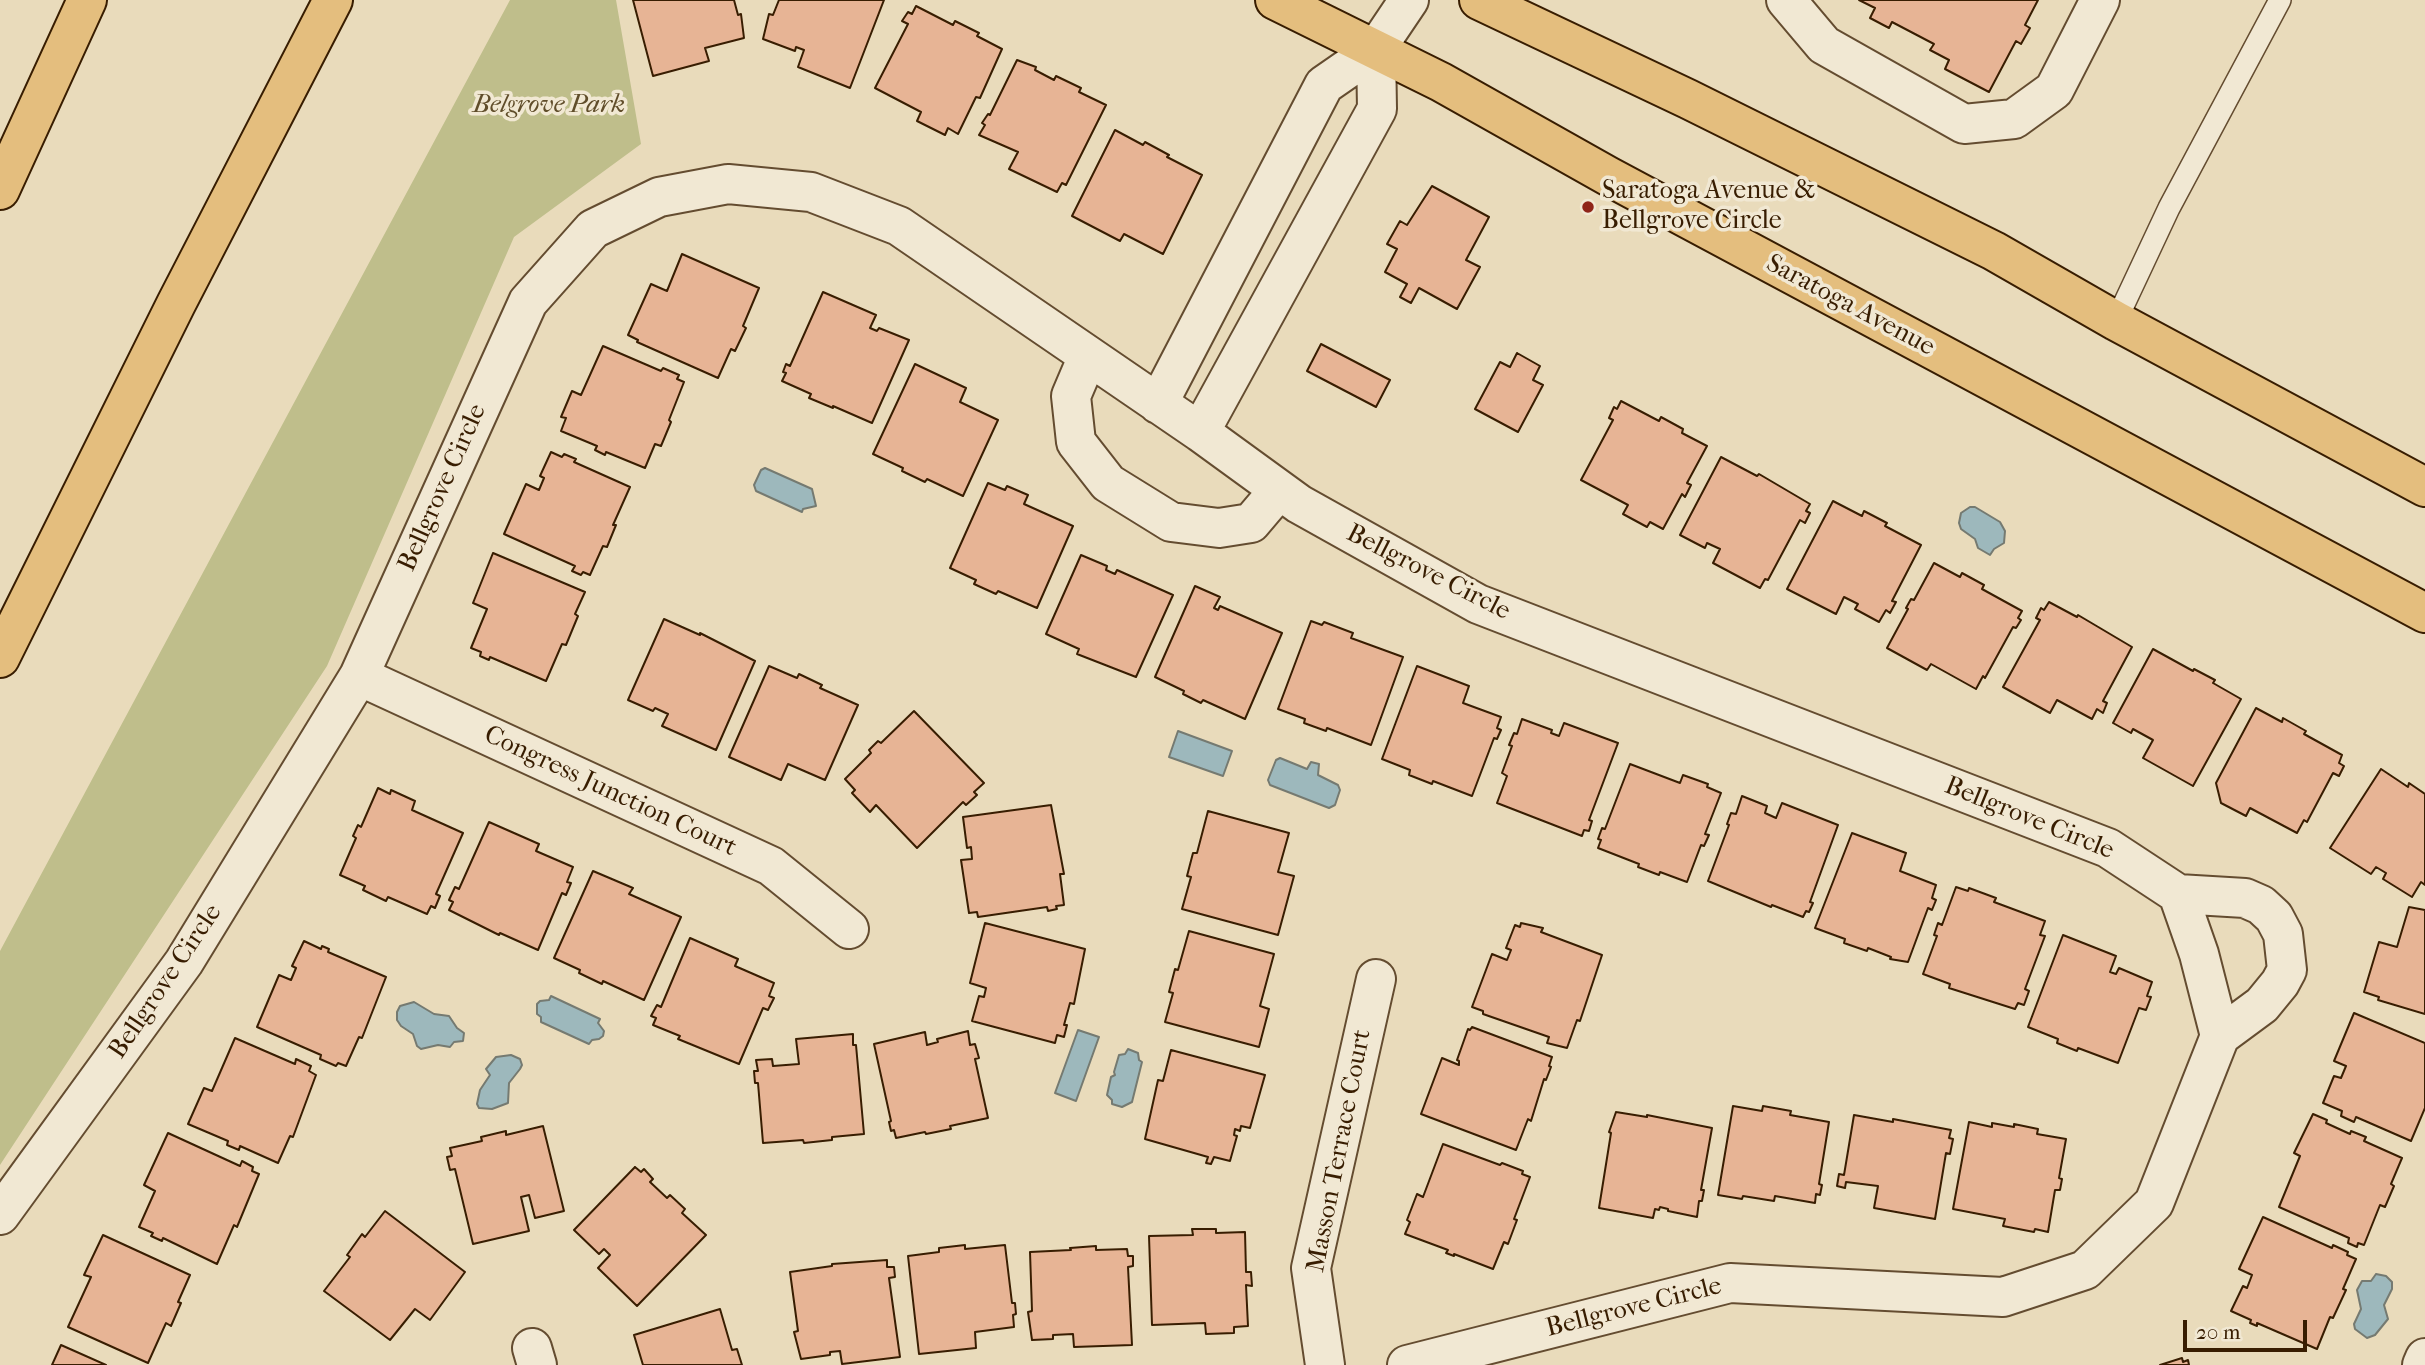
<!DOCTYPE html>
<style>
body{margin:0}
#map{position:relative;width:2425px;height:1365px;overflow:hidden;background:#e9dbbb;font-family:"IM FELL French Canon",serif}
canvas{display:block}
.scale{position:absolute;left:2183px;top:1320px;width:124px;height:32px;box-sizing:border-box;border:4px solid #381d01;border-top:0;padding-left:9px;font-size:21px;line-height:24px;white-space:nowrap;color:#381d01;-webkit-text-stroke:5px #f1e8d3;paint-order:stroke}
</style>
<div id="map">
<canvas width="2425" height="1365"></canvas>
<div class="scale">20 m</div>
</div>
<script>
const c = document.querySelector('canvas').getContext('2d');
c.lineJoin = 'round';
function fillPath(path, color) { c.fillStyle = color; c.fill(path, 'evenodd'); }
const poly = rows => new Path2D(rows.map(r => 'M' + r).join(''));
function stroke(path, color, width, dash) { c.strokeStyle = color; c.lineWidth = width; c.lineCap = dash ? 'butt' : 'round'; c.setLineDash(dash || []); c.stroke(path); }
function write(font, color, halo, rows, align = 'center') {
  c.font = font + ' "IM FELL French Canon",serif'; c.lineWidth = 7; c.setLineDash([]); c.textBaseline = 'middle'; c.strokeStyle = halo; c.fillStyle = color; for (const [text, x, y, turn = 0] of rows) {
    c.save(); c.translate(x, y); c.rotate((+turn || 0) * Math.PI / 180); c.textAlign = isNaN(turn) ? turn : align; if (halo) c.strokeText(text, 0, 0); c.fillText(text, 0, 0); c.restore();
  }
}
fillPath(poly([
 [510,0,616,0,641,144,514,237,327,666,0,1165,0,951]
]), '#bfbe8b');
const water = poly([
 [765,468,812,489,816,506,803,509,802,512,756,491,754,485,761,470,765,468],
 [1970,507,1975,507,2000,522,2005,531,2004,543,1994,549,1990,555,1978,548,1975,539,1961,529,1959,523,1961,513,1970,507],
 [1178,731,1232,751,1223,776,1169,757,1178,731],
 [1280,758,1307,769,1311,762,1319,764,1318,775,1338,785,1340,790,1335,805,1329,808,1270,785,1268,780,1276,760,1280,758],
 [551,996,600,1019,598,1023,604,1031,603,1036,599,1039,592,1040,589,1044,541,1022,541,1017,537,1014,537,1004,540,1001,549,1000,551,996],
 [414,1002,434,1014,449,1016,457,1028,464,1033,463,1041,454,1042,450,1047,438,1045,421,1049,417,1046,413,1034,401,1026,397,1020,397,1012,400,1006,414,1002],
 [1078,1030,1099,1037,1076,1101,1055,1093,1078,1030],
 [1128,1049,1138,1053,1139,1060,1142,1062,1132,1102,1122,1107,1112,1104,1112,1100,1107,1095,1111,1077,1115,1075,1114,1072,1119,1055,1125,1054,1128,1049],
 [511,1055,520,1059,522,1065,520,1069,509,1083,508,1103,492,1109,479,1108,477,1104,480,1090,490,1075,486,1069,496,1057,511,1055],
 [2376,1274,2386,1276,2392,1282,2392,1289,2384,1305,2388,1319,2375,1335,2367,1338,2355,1329,2354,1324,2361,1309,2357,1290,2362,1281,2371,1281,2376,1274]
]);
fillPath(water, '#9db8bc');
stroke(water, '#757a71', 2);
const building = poly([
 [633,0,734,0,738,15,741,14,744,38,705,48,709,61,653,76,633,0],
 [779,0,884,0,850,88,798,67,804,50,796,47,795,51,763,39,769,14,773,15,779,0],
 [1859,0,2038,0,2025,25,2030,28,2021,44,2016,41,1989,92,1945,69,1949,60,1930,50,1934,44,1892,22,1889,28,1870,18,1875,8,1859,0],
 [916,6,953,25,955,21,979,33,977,36,1002,49,980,98,976,97,958,134,948,128,945,135,917,121,921,112,875,88,908,24,902,21,908,12,912,14,916,6],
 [1017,60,1036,67,1035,70,1054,80,1056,76,1081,88,1079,92,1106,105,1066,185,1062,183,1057,192,1009,169,1018,152,979,135,985,125,982,123,988,114,990,115,1017,60],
 [1115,130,1143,145,1145,142,1169,155,1167,157,1202,175,1163,254,1124,234,1120,241,1072,216,1115,130],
 [1432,186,1489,217,1466,260,1480,267,1457,309,1419,288,1411,303,1400,297,1407,284,1385,272,1397,249,1387,244,1400,221,1407,225,1432,186],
 [682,254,759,288,743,326,746,328,735,351,731,349,718,378,637,342,638,340,628,335,651,284,667,291,682,254],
 [823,292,876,315,870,328,877,331,879,328,909,340,872,423,833,406,833,408,809,398,811,394,782,381,786,373,783,372,786,364,790,366,823,292],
 [1321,344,1390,380,1376,407,1307,371,1321,344],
 [603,346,661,371,663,368,679,375,677,379,684,382,669,420,671,422,661,446,655,444,645,468,606,452,605,455,595,450,597,446,561,431,566,418,561,417,572,391,581,395,603,346],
 [1517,353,1540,366,1533,380,1543,385,1518,432,1475,409,1500,362,1510,367,1517,353],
 [915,364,966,388,960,402,998,420,963,496,927,479,925,482,902,471,903,468,873,454,915,364],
 [1621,401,1659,421,1661,417,1683,429,1682,433,1707,446,1687,483,1691,485,1685,497,1682,494,1663,529,1650,522,1647,527,1623,514,1628,505,1581,480,1613,420,1609,418,1614,407,1617,409,1621,401],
 [551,452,562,457,564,454,576,459,574,462,630,487,613,525,616,525,607,547,603,546,590,575,583,572,581,575,572,571,575,566,504,534,526,484,539,490,544,478,540,476,551,452],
 [1721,457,1757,476,1759,474,1810,504,1806,511,1810,513,1805,523,1800,520,1768,580,1765,579,1760,588,1713,563,1720,549,1707,543,1705,548,1680,535,1721,457],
 [988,483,1005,490,1007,486,1028,495,1024,504,1073,526,1037,608,998,591,996,594,974,584,976,580,950,568,988,483],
 [1833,501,1862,516,1864,511,1887,523,1885,526,1921,545,1892,601,1896,602,1890,613,1886,610,1879,622,1855,609,1858,604,1844,597,1836,614,1787,589,1833,501],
 [493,553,585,592,575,614,578,616,566,645,562,644,546,681,490,657,489,660,480,656,481,652,471,648,487,609,473,603,493,553],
 [1081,555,1107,566,1106,570,1115,574,1117,570,1173,595,1136,677,1077,654,1079,649,1046,634,1081,555],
 [1934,563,1960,577,1962,573,1984,585,1982,589,2022,611,2018,618,2021,620,2016,628,2013,627,1985,678,1983,676,1976,689,1931,664,1927,670,1887,648,1908,609,1906,608,1911,599,1914,600,1934,563],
 [1195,586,1220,597,1214,608,1218,610,1220,606,1282,633,1245,719,1203,700,1201,703,1183,694,1184,691,1155,677,1195,586],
 [2049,602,2077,617,2078,615,2132,647,2103,701,2107,703,2103,713,2097,709,2092,719,2057,700,2050,713,2003,687,2040,620,2036,618,2041,608,2044,610,2049,602],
 [664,619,700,635,700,633,755,661,716,750,662,726,668,714,655,708,653,711,628,700,664,619],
 [1311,621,1322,625,1324,622,1353,633,1351,638,1403,657,1371,745,1327,728,1326,731,1304,723,1305,719,1278,709,1311,621],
 [2153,649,2193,671,2194,669,2215,680,2213,683,2241,699,2193,786,2143,758,2153,740,2133,729,2131,733,2113,723,2153,649],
 [769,666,797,678,799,674,822,685,820,688,858,705,825,780,788,764,781,780,729,757,769,666],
 [1417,666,1469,686,1463,703,1501,717,1497,728,1501,730,1497,739,1494,738,1472,796,1433,781,1432,784,1409,775,1410,770,1382,759,1417,666],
 [2256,708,2282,722,2283,718,2306,731,2304,734,2342,755,2339,763,2344,766,2339,776,2333,773,2307,822,2304,820,2297,833,2250,808,2246,816,2221,803,2216,783,2256,708],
 [914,711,984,783,974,792,977,795,966,805,963,802,917,848,876,805,870,812,852,793,855,790,845,779,871,753,869,750,878,741,881,743,914,711],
 [1522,719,1552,730,1551,733,1559,736,1564,723,1618,743,1589,820,1592,821,1589,831,1584,830,1582,836,1497,803,1507,776,1502,773,1512,746,1509,745,1514,733,1517,734,1522,719],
 [1630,764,1680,783,1683,775,1708,784,1707,787,1721,793,1705,834,1709,835,1704,846,1701,845,1687,882,1660,872,1659,875,1638,867,1639,864,1598,848,1601,840,1598,839,1602,828,1605,829,1630,764],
 [2381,769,2408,787,2409,783,2425,794,2425,885,2421,882,2412,897,2383,879,2386,873,2376,867,2371,874,2330,848,2381,769],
 [378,788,390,794,391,790,415,801,412,810,463,833,436,894,440,896,435,908,431,906,427,914,388,897,386,901,363,890,365,886,340,875,356,838,353,836,358,825,361,827,378,788],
 [1742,796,1767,806,1765,813,1776,818,1782,803,1838,825,1810,902,1813,903,1809,912,1806,911,1803,917,1772,905,1771,907,1708,881,1729,825,1727,824,1731,813,1736,814,1742,796],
 [1051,805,1064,874,1060,874,1064,905,1056,906,1057,909,1048,911,1047,907,978,917,977,912,969,913,961,860,972,859,971,847,967,848,963,817,1051,805],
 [1208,811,1289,833,1278,872,1294,876,1278,935,1182,909,1191,877,1187,876,1193,853,1197,853,1208,811],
 [489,822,539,844,536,851,573,867,567,882,571,883,566,895,562,893,538,950,500,933,499,935,449,910,453,902,449,900,455,887,459,889,489,822],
 [1852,833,1906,853,1900,871,1936,885,1932,898,1936,900,1932,910,1928,908,1908,962,1890,959,1891,957,1868,948,1867,951,1844,943,1845,939,1815,928,1852,833],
 [593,871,633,888,629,894,681,917,644,1000,603,981,602,984,579,973,580,970,554,958,593,871],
 [1956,887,1968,891,1969,888,1996,898,1994,902,2045,921,2040,935,2045,936,2025,989,2029,991,2024,1005,2018,1003,2015,1009,1949,988,1950,984,1923,974,1937,936,1934,935,1938,923,1942,925,1956,887],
 [2409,907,2425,910,2425,1014,2378,1000,2379,997,2364,992,2379,942,2397,947,2409,907],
 [985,923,1085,949,1074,1004,1070,1003,1064,1025,1067,1025,1064,1037,1057,1035,1055,1043,972,1021,979,996,984,997,986,988,970,983,985,923],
 [1521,923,1543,928,1541,932,1602,955,1580,1021,1577,1020,1567,1048,1547,1043,1549,1037,1483,1014,1483,1011,1472,1007,1492,954,1507,960,1511,950,1506,948,1515,925,1520,927,1521,923],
 [1189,931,1274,954,1260,1006,1269,1009,1259,1047,1165,1022,1173,993,1169,992,1175,969,1178,970,1189,931],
 [2063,935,2116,956,2110,972,2116,974,2119,968,2152,982,2147,996,2151,997,2146,1010,2139,1008,2118,1063,2078,1048,2077,1051,2057,1043,2058,1039,2028,1027,2063,935],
 [690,938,738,959,735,966,774,983,769,996,774,998,768,1010,763,1008,739,1064,678,1039,680,1036,653,1025,656,1018,651,1016,657,1005,661,1007,690,938],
 [304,941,321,949,322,946,329,949,328,952,386,977,362,1038,359,1037,346,1066,338,1063,336,1066,320,1059,321,1055,257,1027,279,975,291,980,296,968,292,966,304,941],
 [2354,1013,2425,1043,2425,1108,2411,1141,2356,1117,2354,1122,2341,1116,2342,1111,2323,1103,2334,1076,2341,1078,2346,1066,2334,1061,2354,1013],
 [1472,1027,1552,1057,1549,1066,1551,1067,1546,1080,1544,1079,1531,1121,1528,1119,1516,1150,1421,1114,1442,1058,1459,1065,1459,1061,1457,1060,1468,1029,1470,1030,1472,1027],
 [968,1031,970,1045,975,1044,979,1058,975,1059,988,1118,950,1126,951,1129,926,1134,925,1132,896,1138,894,1130,891,1131,889,1122,891,1121,874,1044,925,1032,927,1045,938,1042,937,1039,968,1031],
 [853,1034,853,1045,856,1045,864,1134,832,1137,832,1140,804,1143,803,1140,763,1143,758,1083,755,1083,754,1071,758,1071,756,1060,772,1059,773,1066,799,1064,796,1039,853,1034],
 [235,1038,295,1064,296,1059,311,1066,309,1071,316,1075,293,1137,290,1136,278,1163,240,1146,239,1150,227,1145,228,1141,188,1124,204,1088,212,1091,235,1038],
 [1171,1050,1265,1075,1250,1128,1241,1126,1240,1131,1235,1129,1234,1135,1237,1136,1230,1161,1214,1157,1211,1164,1206,1163,1208,1157,1145,1139,1158,1080,1163,1081,1171,1050],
 [1733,1106,1762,1111,1763,1106,1791,1111,1790,1115,1829,1122,1819,1184,1822,1185,1820,1195,1816,1194,1815,1203,1775,1196,1774,1201,1743,1196,1742,1199,1718,1195,1733,1106],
 [1616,1112,1647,1117,1647,1115,1712,1128,1701,1190,1704,1190,1702,1201,1699,1201,1697,1217,1668,1211,1668,1209,1660,1207,1659,1210,1655,1209,1653,1218,1599,1208,1611,1133,1609,1132,1616,1112],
 [2313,1114,2327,1120,2326,1123,2350,1134,2351,1131,2366,1137,2364,1141,2402,1158,2391,1184,2394,1186,2385,1207,2380,1205,2364,1245,2358,1243,2357,1247,2348,1243,2349,1238,2279,1207,2300,1156,2294,1153,2313,1114],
 [1854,1115,1893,1122,1893,1119,1951,1130,1949,1138,1953,1139,1950,1154,1946,1153,1935,1219,1874,1208,1878,1186,1846,1182,1845,1188,1837,1186,1839,1174,1844,1175,1854,1115],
 [1969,1122,1992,1127,1992,1123,2014,1127,2014,1124,2038,1129,2037,1134,2066,1139,2059,1178,2062,1179,2060,1190,2055,1190,2048,1232,2035,1229,2034,1232,2003,1226,2005,1219,1953,1209,1969,1122],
 [543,1126,564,1211,535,1218,529,1195,521,1197,529,1231,473,1244,455,1169,450,1170,447,1157,452,1156,450,1148,482,1141,481,1137,506,1131,506,1135,543,1126],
 [168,1133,240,1166,242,1161,253,1167,252,1171,259,1174,237,1227,234,1225,217,1264,163,1238,162,1241,151,1236,153,1233,139,1227,155,1191,144,1185,168,1133],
 [1443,1144,1500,1165,1502,1163,1523,1171,1522,1174,1530,1177,1514,1219,1517,1220,1508,1244,1504,1242,1493,1269,1454,1254,1454,1256,1446,1253,1448,1250,1405,1234,1410,1222,1407,1220,1417,1194,1423,1197,1443,1144],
 [635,1167,641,1172,644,1169,653,1179,650,1182,667,1198,670,1195,685,1209,682,1213,706,1235,637,1306,598,1268,610,1255,604,1249,599,1254,574,1230,635,1167],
 [385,1211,465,1272,430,1320,415,1309,390,1340,324,1291,350,1257,347,1255,362,1234,365,1237,385,1211],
 [2263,1217,2332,1248,2333,1245,2348,1252,2347,1255,2356,1259,2343,1289,2346,1290,2333,1318,2330,1317,2317,1349,2257,1323,2257,1326,2250,1323,2251,1320,2231,1311,2243,1286,2247,1288,2252,1275,2239,1269,2263,1217],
 [1192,1229,1216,1229,1216,1233,1245,1232,1246,1272,1251,1272,1252,1286,1246,1285,1248,1326,1234,1327,1234,1333,1206,1334,1205,1323,1152,1325,1149,1236,1193,1235,1192,1229],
 [103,1235,190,1275,178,1302,181,1303,171,1326,166,1323,148,1363,68,1327,91,1277,84,1275,103,1235],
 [965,1245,965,1249,1005,1245,1012,1303,1015,1303,1016,1314,1013,1315,1014,1327,975,1332,976,1348,919,1354,908,1256,939,1252,939,1248,965,1245],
 [1096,1246,1096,1250,1127,1249,1128,1256,1133,1256,1133,1266,1128,1267,1132,1345,1074,1347,1073,1334,1053,1335,1053,1339,1032,1340,1028,1312,1032,1311,1030,1252,1071,1250,1070,1248,1096,1246],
 [887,1260,887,1267,894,1267,895,1277,889,1278,900,1357,842,1364,840,1351,830,1352,830,1355,801,1359,794,1332,798,1331,790,1272,832,1266,832,1264,887,1260],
 [720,1309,732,1350,737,1349,742,1365,643,1365,634,1335,720,1309],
 [61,1345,106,1365,52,1365,61,1345],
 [2182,1358,2183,1362,2188,1360,2189,1365,2160,1365,2182,1358]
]);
fillPath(building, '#e7b495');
stroke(building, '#381d01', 2);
const service = poly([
 [2116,321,2169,208,2280,0]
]);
const minor = poly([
 [1786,0,1824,45,1964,124,2014,119,2054,90,2100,0],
 [1088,356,1071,396,1076,442,1108,483,1171,522,1219,528,1251,523,1279,490],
 [1158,404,1324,85,1376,49,1409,0],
 [1200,432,1377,109,1376,49],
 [359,676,771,866,849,929],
 [2178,894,2245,898,2261,905,2274,917,2283,934,2287,970,2280,983,2262,1005,2220,1036],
 [0,1215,184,962,359,676,528,302,593,229,659,197,728,184,811,192,899,226,1200,432,1299,504,1478,604,2108,848,2178,894,2199,954,2220,1036,2154,1203,2085,1270,2003,1297,1730,1283,1407,1365],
 [532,1348,537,1365],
 [1325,1365,1311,1268,1376,979],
 [2422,1365,2425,1358]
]);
const trunk = poly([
 [1275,0,1441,82,1608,176,2425,613],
 [1479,0,1688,99,1994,251,2116,321,2425,487]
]);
const motorway = poly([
 [0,190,87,0],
 [0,658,176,304,333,0]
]);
stroke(service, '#644c30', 24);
stroke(minor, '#644c30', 42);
stroke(trunk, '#381d01', 42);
stroke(motorway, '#381d01', 42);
stroke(service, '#f1e8d3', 21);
stroke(minor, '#f1e8d3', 38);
stroke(trunk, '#e4be7e', 38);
stroke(motorway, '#e4be7e', 38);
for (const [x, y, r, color] of [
 [1588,207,7,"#8f2418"]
]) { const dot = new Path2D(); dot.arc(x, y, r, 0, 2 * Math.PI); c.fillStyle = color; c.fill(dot); stroke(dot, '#f1e8d3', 2.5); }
write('italic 26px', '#604d2a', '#f1e8d3', [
 ["Belgrove Park",549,106]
]);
write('26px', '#381d01', '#f1e8d3', [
 ["Saratoga Avenue &",1602,192],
 ["Bellgrove Circle",1602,222]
], 'left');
write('26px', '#381d01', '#f1e8d3', [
 ["Saratoga Avenue",1850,306,28],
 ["Bellgrove Circle",443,488,-66],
 ["Bellgrove Circle",1428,573,27],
 ["Congress Junction Court",610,792,25],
 ["Bellgrove Circle",2029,819,22],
 ["Bellgrove Circle",166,982,-56],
 ["Masson Terrace Court",1340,1151,-79],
 ["Bellgrove Circle",1634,1308,-14]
]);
</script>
